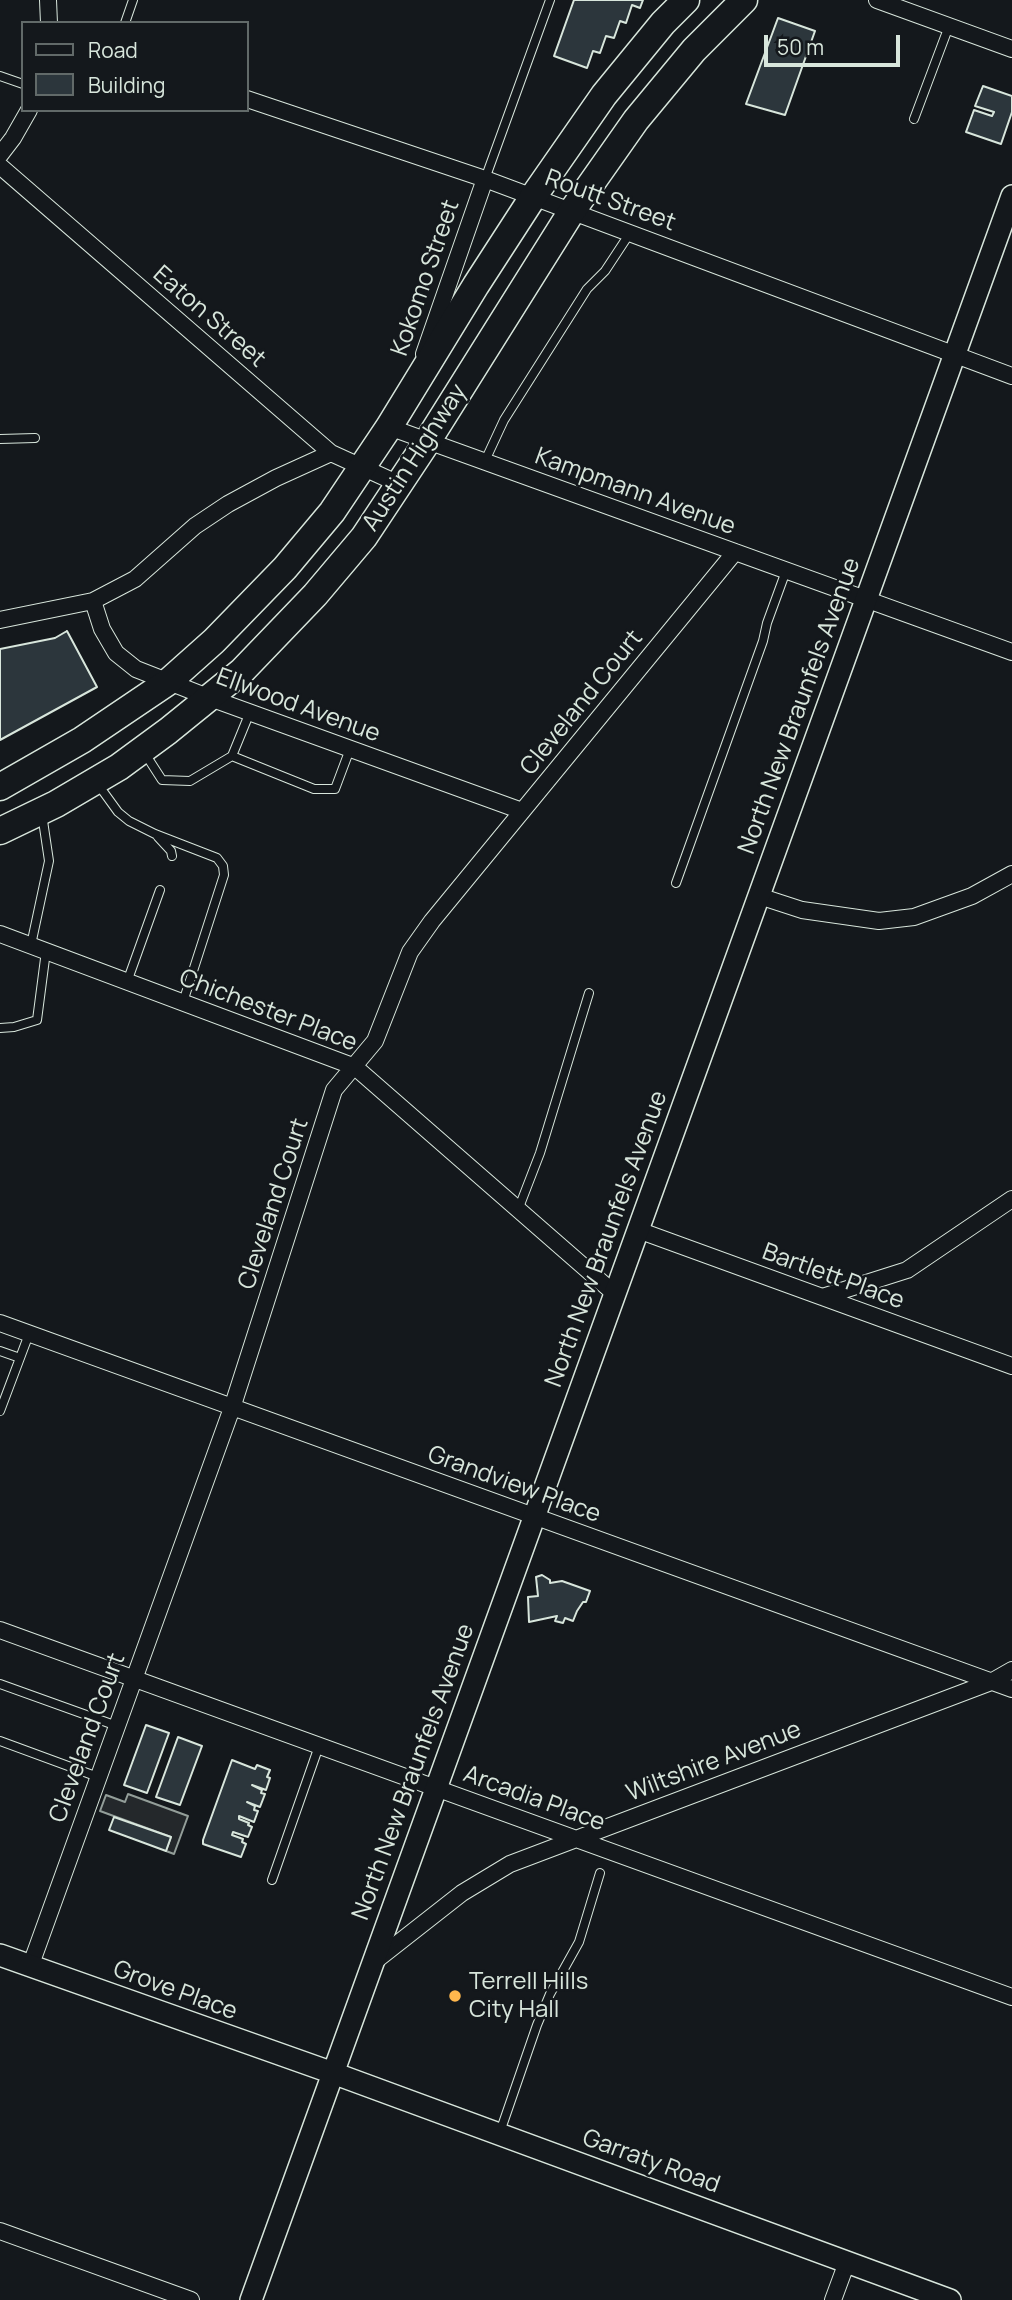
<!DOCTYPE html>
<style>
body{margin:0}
#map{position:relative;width:1012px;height:2300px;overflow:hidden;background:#14181c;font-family:Manrope,sans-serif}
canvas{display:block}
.legend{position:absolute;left:21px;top:21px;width:228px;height:91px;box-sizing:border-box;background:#14181c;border:2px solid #626a69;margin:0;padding:9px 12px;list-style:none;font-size:21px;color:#d8e6dc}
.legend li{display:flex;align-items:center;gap:14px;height:35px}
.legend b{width:35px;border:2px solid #626a69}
.scale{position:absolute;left:764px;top:35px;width:136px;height:32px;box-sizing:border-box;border:4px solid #d8e6dc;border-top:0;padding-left:9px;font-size:21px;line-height:24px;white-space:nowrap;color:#d8e6dc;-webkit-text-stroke:5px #14181c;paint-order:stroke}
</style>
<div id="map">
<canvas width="1012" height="2300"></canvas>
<ul class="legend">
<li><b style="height:9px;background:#14181c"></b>Road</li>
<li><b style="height:19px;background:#2c363c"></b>Building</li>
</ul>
<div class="scale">50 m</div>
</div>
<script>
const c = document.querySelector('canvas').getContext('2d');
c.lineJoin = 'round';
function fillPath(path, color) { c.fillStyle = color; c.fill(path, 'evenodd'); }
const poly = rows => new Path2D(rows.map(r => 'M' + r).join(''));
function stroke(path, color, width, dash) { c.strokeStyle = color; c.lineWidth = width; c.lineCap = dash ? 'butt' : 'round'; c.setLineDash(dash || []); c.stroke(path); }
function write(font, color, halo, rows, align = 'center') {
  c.font = font + ' Manrope,sans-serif'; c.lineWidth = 5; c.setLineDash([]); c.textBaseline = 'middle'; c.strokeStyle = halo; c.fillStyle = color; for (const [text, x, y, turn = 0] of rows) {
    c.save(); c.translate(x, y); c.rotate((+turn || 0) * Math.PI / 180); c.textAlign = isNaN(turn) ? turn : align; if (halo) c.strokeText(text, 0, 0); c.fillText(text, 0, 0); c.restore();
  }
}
const parking = poly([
 [128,1794,188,1816,174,1854,166,1851,171,1837,100,1811,106,1795,125,1802,128,1794]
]);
fillPath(parking, '#24282b');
stroke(parking, '#939e99', 2);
const building = poly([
 [574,0,643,0,640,8,632,5,626,23,620,21,614,38,606,36,600,53,593,51,587,68,554,56,574,0],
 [778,18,815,31,785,115,746,104,778,18],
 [983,86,1012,96,1012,112,1001,144,966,132,974,110,992,116,994,112,975,106,983,86],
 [67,631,97,687,0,740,0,649,55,638,67,631],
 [542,1575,550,1580,550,1583,562,1581,590,1591,586,1602,583,1602,577,1611,573,1621,565,1618,563,1623,555,1621,557,1616,529,1622,528,1597,538,1596,536,1577,542,1575],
 [146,1725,169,1733,147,1793,124,1785,146,1725],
 [178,1737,202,1746,180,1805,156,1797,178,1737],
 [232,1760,255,1769,257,1765,270,1770,267,1777,270,1778,266,1790,252,1785,262,1790,261,1793,265,1794,260,1807,247,1802,255,1806,254,1810,258,1811,254,1822,239,1816,239,1819,249,1823,248,1825,252,1827,248,1837,233,1832,232,1835,243,1839,242,1842,246,1844,241,1857,203,1844,203,1840,232,1760],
 [114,1817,171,1837,166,1851,109,1830,114,1817]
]);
fillPath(building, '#2c363c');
stroke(building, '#d8e6dc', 2);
const service = poly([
 [125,23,133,0],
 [0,76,23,84],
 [914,119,949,26],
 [485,179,550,0],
 [0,439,35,438],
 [484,463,504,420,587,289,605,271,630,233],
 [144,752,162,780,190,781,232,756,250,712],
 [232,756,314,789,335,789,350,749],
 [97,783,118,812,129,821,155,834,217,858,223,866,224,875,183,1002],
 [158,837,171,851,172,856],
 [676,883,763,641,767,623,786,571],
 [31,945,49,861,42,814],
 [127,982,160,890],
 [0,1028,14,1027,37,1020,46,951],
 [518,1210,540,1153,589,993],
 [0,1351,20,1358],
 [0,1411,29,1334],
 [0,1684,117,1726],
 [0,1741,98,1777],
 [272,1880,319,1746],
 [500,2132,537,2025,550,1994,579,1942,600,1873]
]);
const minor = poly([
 [48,0,49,23],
 [877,0,1012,49],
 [247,99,485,179,1012,376],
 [0,155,13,138,29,110],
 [0,166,331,453,399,484],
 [424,354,485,179],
 [389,427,1012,652],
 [93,601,102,629,116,653,136,669,210,698,522,811],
 [0,620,93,601,135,579,195,526,228,504,276,478,331,453],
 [759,896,802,910,879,921,914,917,972,896,1012,874],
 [0,934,355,1067,615,1294],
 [638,1230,1012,1366],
 [822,1297,907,1270,1012,1199],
 [0,1323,1012,1689],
 [0,1630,1012,1997],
 [374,1962,462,1893,510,1864,991,1682,1012,1670],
 [30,1967,232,1408,334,1090,375,1041,410,952,432,921,735,552],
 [0,2231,191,2300],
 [833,2300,847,2262]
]);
const tertiary = poly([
 [0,1955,333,2073,950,2300],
 [251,2300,1012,196]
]);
const primary = poly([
 [0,787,82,740,168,682,214,641,285,568,332,512,389,427,476,285,533,197,604,95,663,23,686,0],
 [0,831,56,804,119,767,168,731,242,671,315,595,364,537,427,442,572,211,636,120,694,50,744,0]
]);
stroke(service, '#d8e6dc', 10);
stroke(minor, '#d8e6dc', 18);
stroke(tertiary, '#d8e6dc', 24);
stroke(primary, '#d8e6dc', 29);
stroke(service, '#14181c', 8);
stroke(minor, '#14181c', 16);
stroke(tertiary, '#14181c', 21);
stroke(primary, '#14181c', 26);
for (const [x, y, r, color] of [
 [455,1996,7,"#ffb74d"]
]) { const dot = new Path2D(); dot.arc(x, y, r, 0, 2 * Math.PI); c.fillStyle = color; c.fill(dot); stroke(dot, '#14181c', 2.5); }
write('24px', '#d8e6dc', '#14181c', [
 ["Routt Street",610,201,20],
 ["Kokomo Street",426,278,-71],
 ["Eaton Street",209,317,41],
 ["Austin Highway",415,458,-57],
 ["Kampmann Avenue",635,492,20],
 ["Cleveland Court",582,703,-51],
 ["Ellwood Avenue",298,706,20],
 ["North New Braunfels Avenue",800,706,-70],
 ["Chichester Place",268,1011,21],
 ["Cleveland Court",274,1204,-72],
 ["North New Braunfels Avenue",607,1239,-70],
 ["Bartlett Place",833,1277,20],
 ["Grandview Place",514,1485,20],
 ["Cleveland Court",88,1738,-70],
 ["Wiltshire Avenue",714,1762,-21],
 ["North New Braunfels Avenue",414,1772,-70],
 ["Arcadia Place",534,1799,20],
 ["Grove Place",175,1991,20],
 ["Garraty Road",651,2162,20]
]);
write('24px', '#d8e6dc', '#14181c', [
 ["Terrell Hills",469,1982],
 ["City Hall",469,2010]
], 'left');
</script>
